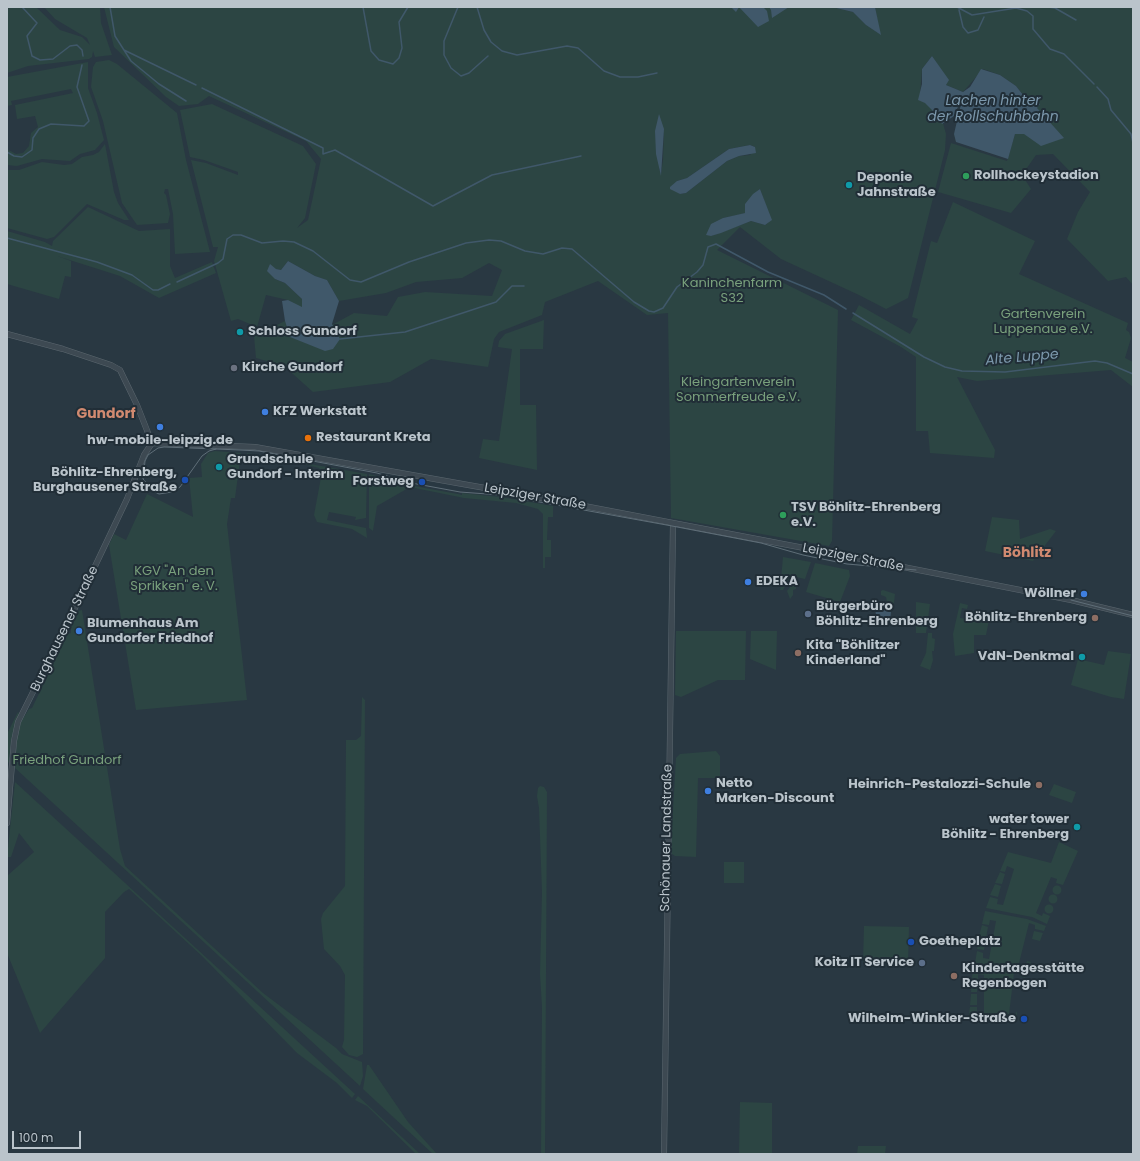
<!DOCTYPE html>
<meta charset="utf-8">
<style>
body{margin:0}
#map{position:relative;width:1140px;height:1161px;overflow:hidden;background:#293842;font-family:Poppins,sans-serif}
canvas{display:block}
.frame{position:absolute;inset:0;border:8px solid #bac4cb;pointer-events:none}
.scale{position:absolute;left:12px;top:1131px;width:69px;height:18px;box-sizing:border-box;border:2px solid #bac4cb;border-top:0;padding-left:5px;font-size:12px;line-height:14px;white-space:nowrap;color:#bac4cb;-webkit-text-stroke:3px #212e37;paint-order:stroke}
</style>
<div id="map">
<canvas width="1140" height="1161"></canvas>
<div class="frame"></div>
<div class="scale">100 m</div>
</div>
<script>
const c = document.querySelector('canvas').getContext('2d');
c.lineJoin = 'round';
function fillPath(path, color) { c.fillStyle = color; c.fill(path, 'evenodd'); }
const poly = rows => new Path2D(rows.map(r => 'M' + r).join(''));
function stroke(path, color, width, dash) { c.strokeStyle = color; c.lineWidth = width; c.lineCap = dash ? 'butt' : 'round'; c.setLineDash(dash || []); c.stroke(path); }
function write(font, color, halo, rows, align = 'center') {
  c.font = font + ' Poppins,sans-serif'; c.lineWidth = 4; c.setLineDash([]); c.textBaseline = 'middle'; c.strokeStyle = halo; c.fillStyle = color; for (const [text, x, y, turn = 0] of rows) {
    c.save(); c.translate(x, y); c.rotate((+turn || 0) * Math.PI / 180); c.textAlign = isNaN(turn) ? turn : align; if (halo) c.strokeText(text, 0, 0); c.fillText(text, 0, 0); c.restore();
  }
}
fillPath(poly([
 [7,7,36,7,60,30,82,37,90,45,87,38,55,19,44,7,100,7,101,23,112,55,95,57,93,51,92,57,89,59,28,66,7,73],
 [104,7,832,7,853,12,866,25,880,34,875,7,1133,7,1133,285,1126,277,1108,281,1067,239,1078,212,1090,192,1053,154,1036,155,1022,175,1031,189,1011,213,938,192,951,143,1007,161,1015,134,1012,128,956,142,954,134,1037,108,1040,104,1023,95,1016,86,1000,75,983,69,963,92,946,85,948,80,932,56,922,69,920,95,932,83,946,134,945,150,908,298,886,309,859,295,781,259,740,227,717,250,838,310,832,541,829,546,671,518,668,313,647,315,598,281,545,302,542,315,499,332,494,339,488,367,431,359,390,382,313,392,284,366,256,358,254,336,285,321,290,337,332,325,354,313,387,316,398,297,425,292,492,296,502,270,489,263,462,278,416,282,386,293,339,301,327,280,315,276,288,261,281,270,276,269,275,279,285,283,302,299,302,308,288,300,266,295,257,327,238,319,231,321,214,261,218,247,213,247,191,160,206,163,238,175,238,172,204,160,190,157,180,110,212,104,303,146,316,164,305,218,297,228,308,220,321,159,306,141,209,96,198,104,179,106,166,97,114,47],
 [664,129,663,160,661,174,659,168],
 [750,145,755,147,750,155,739,156,727,161,686,193,680,194,677,191,677,181,687,178,729,149],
 [760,189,771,220,765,225,751,221,711,236,723,218,746,213],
 [109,60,117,64,177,113,186,160,210,252,175,254,173,214,168,189,165,189,164,193,166,195,170,214,168,223,137,225,122,203,103,121,91,87,93,67,96,62],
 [88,62,88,88,97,113,104,140,95,150,80,154,70,161,42,159,17,166,7,165,7,149,16,154,23,153,29,146,31,133,38,127,35,116,17,119,15,105,73,93,71,89,11,101,12,105,7,106,7,77],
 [105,144,114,192,118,203,129,220,124,220,87,204,54,237,47,239,7,228,7,170,19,170,42,162,64,165,72,164,82,157,93,155,99,152],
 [953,202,1035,241,1019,274,1128,323,1126,330,1129,332,1131,338,1125,358,1133,362,1133,387,1111,370,977,381,957,377,995,450,994,458,930,453,928,431,916,431,916,357,901,347,851,320,859,305,910,334,918,319,912,317,931,241,937,243],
 [88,207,139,231,170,229,170,266,175,278,212,262,216,273,159,298,120,276,57,256,71,261,71,277,65,276,59,299,7,284,7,231,45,242,52,246,53,241],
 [544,320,543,349,520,349,520,405,536,405,537,470,479,458,483,439,499,441,512,349,498,347,499,341,505,334],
 [215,451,241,453,235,498,231,498,227,524,247,700,136,710,109,545,114,534,126,540,147,494,193,517,189,478,202,477,201,464,208,453],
 [247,453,367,474,366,518,355,520,356,517,329,512,327,520,366,528,367,538,352,529,317,522,314,515,322,472,319,468,304,464,247,456],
 [369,474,414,486,458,494,462,495,462,493,500,497,553,506,553,517,548,517,547,540,551,540,551,557,545,557,545,568,543,568,543,514,538,509,516,503,464,498,410,487,377,506,373,531,369,528],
 [992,517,1019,520,1020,539,1050,529,1056,531,1033,561,985,551],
 [783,557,811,562,805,579,796,577,795,579,787,583,783,590,780,590],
 [815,563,849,570,850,576,840,602,806,592],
 [796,583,796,589,793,590,793,595,790,599,787,591,792,584],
 [883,590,895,594,894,603,887,602,886,597,881,595,881,591],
 [916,602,930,604,926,633,916,633],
 [960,603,968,605,967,609,962,608,960,618,969,619,970,611,990,615,986,635,974,635,974,653,955,656,953,634],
 [82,610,120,849,125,866,263,993,336,1048,342,1054,362,1062,363,1076,360,1086,15,768,17,737,21,722,29,709,32,708,68,634,71,633,71,628,78,611],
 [676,631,746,631,745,680,718,680,681,697,675,695],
 [751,631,777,631,776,670,750,659],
 [928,633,932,633,932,638,935,639,934,651,932,651,933,660,930,670,920,666,926,653],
 [1108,651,1131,654,1124,699,1111,697,1071,685,1078,659,1104,665],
 [362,697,365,700,363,1054,357,1057,349,1055,342,1047,344,1040,345,975,340,966,324,949,321,919,323,913,345,886,346,740,356,740,361,736],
 [18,712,19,714,11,740,9,763,7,761,7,734],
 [716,751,720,756,720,778,698,778,696,857,675,856,672,854,671,846,676,758,680,754],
 [15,782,355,1094,352,1098,337,1083,297,1053,202,956,129,889,124,892,105,912,105,958,40,1033,7,953,7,876,34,852,19,833,11,857,7,857],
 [1054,784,1076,792,1072,803,1049,795],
 [540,786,544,787,547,792,545,1154,541,1154,542,1007,540,974,542,892,539,808,537,796,538,788],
 [1059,842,1078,851,1063,885,1056,883,1057,879,1051,877,1036,913,1042,916,1043,913,1050,916,1047,924,1032,917,986,908,990,897,998,899,997,904,1003,905,1014,869,1007,866,1005,872,1000,871,1008,852,1051,863],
 [724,862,744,862,744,883,724,883],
 [1000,872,1005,874,1002,884,995,883],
 [995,884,1001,886,998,897,990,895],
 '1052.5 890a4.5 4.5 0 1 1 9 0a4.5 4.5 0 1 1-9 0Z',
 '1048.5 899a4.5 4.5 0 1 1 9 0a4.5 4.5 0 1 1-9 0Z',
 '1044.5 909a4.5 4.5 0 1 1 9 0a4.5 4.5 0 1 1-9 0Z',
 [985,911,1027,919,1046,926,1044,931,1035,929,1035,925,1029,923,1019,963,1026,965,1027,961,1031,962,1028,969,975,963,977,951,983,953,983,958,989,959,996,921,990,920,989,925,982,924],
 [982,925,988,927,986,938,979,936],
 [864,926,909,927,908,964,863,962],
 [1034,931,1043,933,1040,941,1032,939],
 [979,939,986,940,984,950,977,949],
 [973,965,1027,971,1025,978,1020,976,1020,974,1014,973,1009,1014,1015,1015,1017,1011,1017,1022,968,1020,970,1007,977,1007,977,1014,984,1014,984,975,978,974,978,979,972,979],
 [972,981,977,981,977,992,971,992],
 [971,994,977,994,977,1005,970,1005],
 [367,1065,369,1065,408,1122,437,1154,433,1154,363,1089],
 [358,1096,419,1153,420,1154,416,1154,367,1106,355,1100],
 [740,1102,772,1103,772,1154,739,1154],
 [858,1146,886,1146,885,1154,857,1154]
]), '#2c4543');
fillPath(poly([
 [731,7,763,7,767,11,769,21,758,27,739,7,736,12],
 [769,7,789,7,772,18,771,10],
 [832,7,875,7,881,35,866,25,853,12],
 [932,56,949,80,946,85,963,92,970,87,981,69,1000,75,1016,86,1023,95,1040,104,1037,108,1064,138,1041,146,1024,134,1015,134,1008,159,956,142,954,134,963,95,954,116,942,124,936,114,925,103,918,100,922,84,922,69],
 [659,114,664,129,661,176,656,154,655,131],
 [750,145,755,147,756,153,739,156,727,161,686,193,680,194,670,189,670,187,677,181,687,178,729,149],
 [760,189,772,220,765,225,751,221,721,233,711,236,706,235,711,224,723,218,745,213,745,204,753,194],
 [288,261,315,276,327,280,339,301,332,324,340,339,333,349,325,351,290,337,285,321,282,301,288,300,302,307,302,299,285,283,275,279,267,271,270,264,276,269,281,270],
 [880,604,883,605,891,612,890,621,888,624,881,621,876,615,875,608]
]), '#40586a');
stroke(poly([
 [22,7,37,23,27,36,32,56,40,60,53,59,70,46,77,45,82,50,83,56],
 [110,7,115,36,131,61,159,84,186,101],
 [363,7,371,51,379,60,393,64,399,58,402,48,399,22,408,7],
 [458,7,444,41,444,55,451,68,461,76,469,73,488,56],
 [477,7,484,30,491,42,502,51,517,55,567,46,578,48,604,71,620,77,638,77,657,73],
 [957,7,972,15,1016,8,1027,11,1033,16,1033,29,1050,49,1064,54,1094,84],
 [1048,7,1055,8,1076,20],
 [959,10,963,27,968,33,978,30,984,17],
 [1133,22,1133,25],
 [124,50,196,85],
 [1097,87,1108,99,1111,110,1131,134,1133,143],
 [202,88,323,148,323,154,335,150,433,206,492,175,581,156],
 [7,152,14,156,22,157,32,150,33,138,39,129,51,124,84,126,89,121,77,87,82,65],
 [7,238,97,262,132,275,153,290,158,290,170,284],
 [177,282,218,263,223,259,227,239,233,235,241,235,262,243,283,241,294,242,313,251,350,280,361,282,409,262,466,243,489,240,501,241,525,251,543,254,562,248,572,249,634,302,649,311,654,312,663,308,677,287,697,272,703,265,708,247,716,244,768,272,824,295,846,309],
 [853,313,924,357,945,367,962,371,1005,372,1095,361,1107,363,1133,374],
 [340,339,405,332,496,302,512,286,524,286]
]), '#40586a', 1.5);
const minor = poly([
 [7,334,63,349,111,365,120,370,137,405,152,443],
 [152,443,255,447,558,501,893,565,1071,600,1133,615],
 [7,823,14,741,18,722,76,606,127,499,144,455,152,443],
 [664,1154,673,523]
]);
stroke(minor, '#5b676f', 6);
stroke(minor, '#3d4952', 5);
stroke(poly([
 [216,449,209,451,202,456,180,487,172,492,159,494,153,491,143,479,145,461,148,455,158,448,164,447,216,449,240,450,259,451,377,473,406,482,460,492,501,495,672,526,761,543,803,555,847,564,916,570],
 [1071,600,1133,616]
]), '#5f6e78', 1);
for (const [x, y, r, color] of [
 [966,176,4,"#2e9e5b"],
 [849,185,4,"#0f9aa8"],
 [240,332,4,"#0f9aa8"],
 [234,368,4,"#6b7280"],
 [265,412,4,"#3f7fe0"],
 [160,427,4,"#3f7fe0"],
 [308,438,4,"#e8710a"],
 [219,467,4,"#0f9aa8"],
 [185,480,4,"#1a4fb4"],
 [422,482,4,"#1a4fb4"],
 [783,515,4,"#2e9e5b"],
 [748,582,4,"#3f7fe0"],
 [1084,594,4,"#3f7fe0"],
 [808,614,4,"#5c6f8a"],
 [1095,618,4,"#8d6e63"],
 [79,631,4,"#3f7fe0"],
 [798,653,4,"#8d6e63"],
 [1082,657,4,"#0f9aa8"],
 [1039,785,4,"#8d6e63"],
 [708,791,4,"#3f7fe0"],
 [1077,827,4,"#0f9aa8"],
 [911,942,4,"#1a4fb4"],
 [922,963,4,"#5c6f8a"],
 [954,976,4,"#8d6e63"],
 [1024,1019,4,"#1a4fb4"]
]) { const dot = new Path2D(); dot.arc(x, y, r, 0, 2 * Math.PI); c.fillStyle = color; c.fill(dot); stroke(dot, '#212e37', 1.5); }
write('bold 13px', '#bac4cb', '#212e37', [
 ["Rollhockeystadion",974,176],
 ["Deponie",857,178],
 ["Jahnstraße",857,193],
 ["Schloss Gundorf",248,332],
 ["Kirche Gundorf",242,368],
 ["KFZ Werkstatt",273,412],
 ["Restaurant Kreta",316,438],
 ["hw-mobile-leipzig.de",160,441,"center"],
 ["Grundschule",227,460],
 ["Gundorf - Interim",227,475],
 ["Böhlitz-Ehrenberg,",177,473,"right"],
 ["Burghausener Straße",177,488,"right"],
 ["Forstweg",414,482,"right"],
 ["TSV Böhlitz-Ehrenberg",791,508],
 ["e.V.",791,523],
 ["EDEKA",756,582],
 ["Wöllner",1076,594,"right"],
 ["Bürgerbüro",816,607],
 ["Böhlitz-Ehrenberg",816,622],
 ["Böhlitz-Ehrenberg",1087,618,"right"],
 ["Blumenhaus Am",87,624],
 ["Gundorfer Friedhof",87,639],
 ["Kita \"Böhlitzer",806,646],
 ["Kinderland\"",806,661],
 ["VdN-Denkmal",1074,657,"right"],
 ["Netto",716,784],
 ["Marken-Discount",716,799],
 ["Heinrich-Pestalozzi-Schule",1031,785,"right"],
 ["water tower",1069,820,"right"],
 ["Böhlitz - Ehrenberg",1069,835,"right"],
 ["Goetheplatz",919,942],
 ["Koitz IT Service",914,963,"right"],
 ["Kindertagesstätte",962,969],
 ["Regenbogen",962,984],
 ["Wilhelm-Winkler-Straße",1016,1019,"right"]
], 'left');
write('13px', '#79a07c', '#212e37', [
 ["Kaninchenfarm",732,284],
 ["S32",732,299],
 ["Gartenverein",1043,315],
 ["Luppenaue e.V.",1043,330],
 ["Kleingartenverein",738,383],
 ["Sommerfreude e.V.",738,398],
 ["KGV \"An den",174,572],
 ["Sprikken\" e. V.",174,587],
 ["Friedhof Gundorf",67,761]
]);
write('13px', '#bac4cb', '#212e37', [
 ["Leipziger Straße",535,497,10],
 ["Leipziger Straße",853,558,11],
 ["Burghausener Straße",65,629,-64],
 ["Schönauer Landstraße",667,838,-89]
]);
write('italic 14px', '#7c98ac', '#212e37', [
 ["Lachen hinter",993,101],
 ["der Rollschuhbahn",993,117],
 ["Alte Luppe",1022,358,-5]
]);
write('bold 14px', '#d18a70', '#212e37', [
 ["Gundorf",106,414],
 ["Böhlitz",1027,553]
]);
</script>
